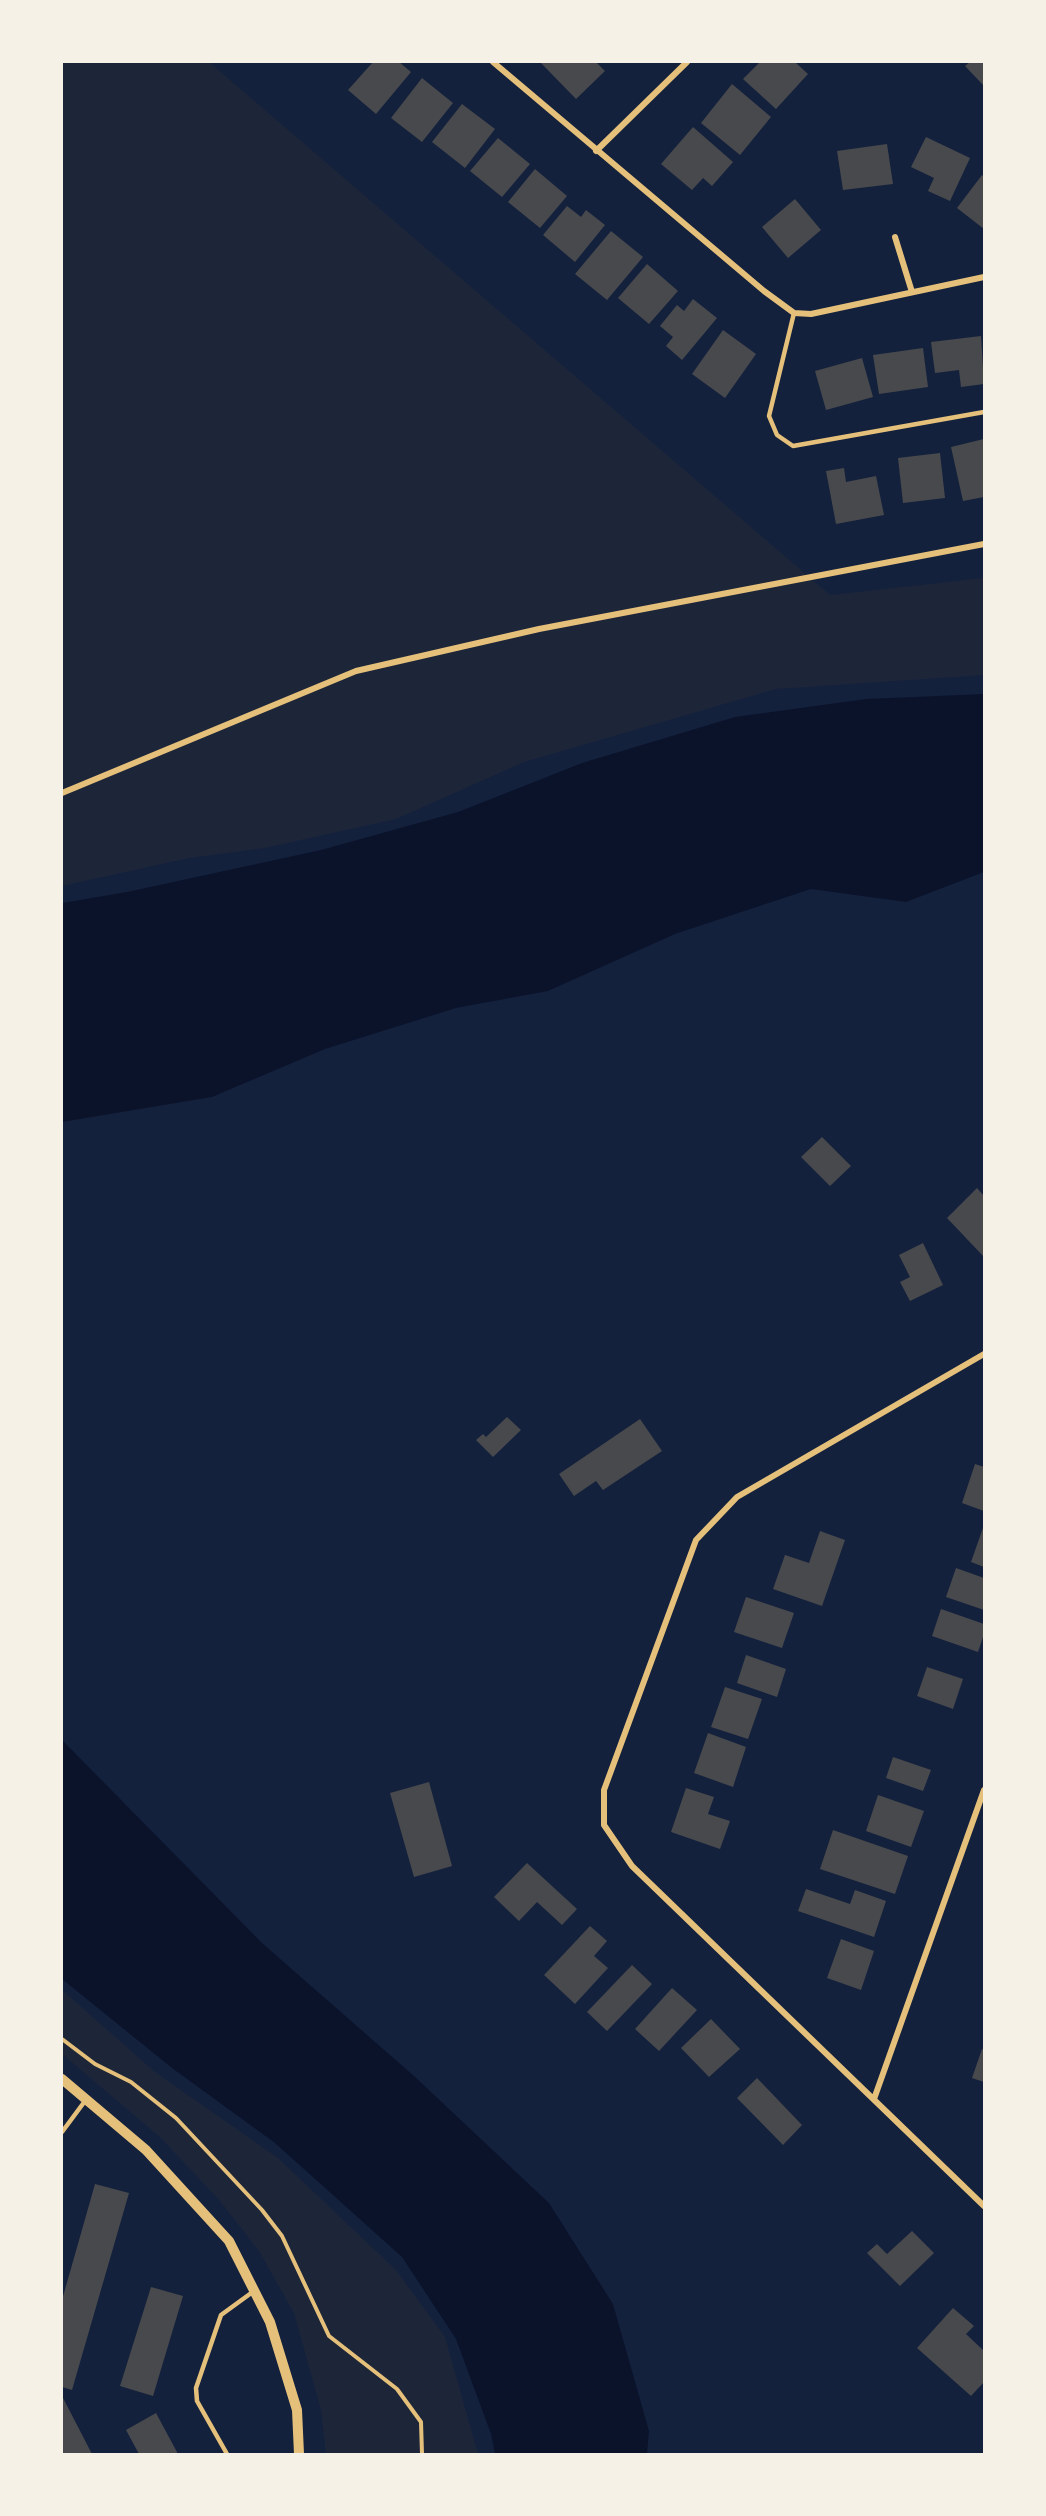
<!DOCTYPE html>
<style>
body{margin:0}
#map{position:relative;width:1046px;height:2516px;overflow:hidden;background:#14213d;font-family:Helvetica,sans-serif}
canvas{display:block}
.frame{position:absolute;inset:0;border:63px solid #f6f1e7;pointer-events:none}
</style>
<div id="map">
<canvas width="1046" height="2516"></canvas>
<div class="frame"></div>
</div>
<script>
const c = document.querySelector('canvas').getContext('2d');
c.lineJoin = 'round';
function fillPath(path, color) { c.fillStyle = color; c.fill(path, 'evenodd'); }
const poly = rows => new Path2D(rows.map(r => 'M' + r).join(''));
function stroke(path, color, width, dash) { c.strokeStyle = color; c.lineWidth = width; c.lineCap = dash ? 'butt' : 'round'; c.setLineDash(dash || []); c.stroke(path); }
fillPath(poly([
 [62,62,209,62,830,595,984,578,984,675,776,689,524,762,396,819,265,848,189,858,62,886],
 [62,1990,155,2072,278,2158,396,2270,445,2337,478,2454,326,2454,321,2410,294,2313,259,2251,219,2200,160,2137,62,2054]
]), '#1d2539');
fillPath(poly([
 [984,694,984,872,906,902,811,889,675,934,548,991,456,1008,325,1049,212,1097,62,1122,62,903,127,892,321,850,458,812,582,763,735,717,866,699],
 [62,1740,262,1943,414,2076,549,2203,613,2304,649,2431,647,2454,495,2454,491,2434,456,2339,402,2257,275,2143,172,2068,62,1979]
]), '#0b132b');
fillPath(poly([
 [373,62,399,62,411,72,376,114,348,90],
 [540,62,596,62,605,71,576,99],
 [760,62,795,62,808,74,776,109,743,79],
 [970,62,984,62,984,86,965,66],
 [422,78,453,103,422,142,391,118],
 [732,84,771,117,740,155,701,123],
 [462,104,495,129,465,168,432,142],
 [693,127,733,162,712,186,703,178,692,190,661,164],
 [926,137,970,158,950,201,928,191,934,178,911,167],
 [498,138,530,164,502,197,470,171],
 [887,144,893,184,843,190,837,151],
 [535,169,567,196,540,228,508,202],
 [982,175,984,177,984,229,957,208],
 [795,199,821,230,788,258,762,227],
 [567,206,581,217,586,210,605,225,575,262,543,235],
 [611,231,643,257,607,300,575,274],
 [647,264,678,291,649,324,618,298],
 [693,299,717,318,682,360,666,346,673,337,660,326,677,305,684,311],
 [723,330,756,354,725,398,692,374],
 [981,336,984,384,961,387,959,370,935,373,931,342],
 [923,348,928,387,879,394,873,355],
 [862,358,873,397,826,410,815,371],
 [984,439,984,497,963,501,951,447],
 [940,453,945,498,903,503,898,458],
 [844,468,846,482,876,476,884,515,836,524,826,471],
 [822,1137,851,1166,830,1186,801,1157],
 [977,1188,984,1196,984,1257,947,1218],
 [923,1243,943,1285,910,1301,900,1282,910,1277,899,1255],
 [507,1417,521,1430,493,1457,476,1440,483,1434,486,1437],
 [640,1419,662,1451,603,1490,596,1481,574,1496,559,1474],
 [975,1464,984,1467,984,1511,962,1503],
 [984,1525,984,1567,971,1562],
 [820,1531,845,1540,822,1606,773,1589,785,1555,809,1563],
 [956,1568,984,1578,984,1610,946,1597],
 [746,1597,794,1613,782,1648,734,1632],
 [941,1609,984,1624,984,1634,978,1652,932,1636],
 [746,1655,786,1669,777,1697,737,1683],
 [927,1667,963,1679,953,1709,917,1696],
 [725,1687,762,1699,748,1739,711,1727],
 [708,1733,746,1747,733,1787,694,1773],
 [893,1757,931,1770,923,1791,886,1778],
 [429,1782,452,1866,414,1877,390,1793],
 [686,1788,714,1797,708,1814,730,1821,720,1849,671,1832],
 [878,1795,924,1811,911,1847,866,1831],
 [833,1830,908,1856,895,1894,820,1869],
 [527,1863,577,1909,562,1925,537,1902,519,1921,494,1897],
 [806,1889,850,1904,855,1890,886,1901,874,1937,798,1911],
 [590,1926,607,1941,594,1956,608,1968,575,2004,544,1975],
 [841,1939,874,1951,861,1990,827,1978],
 [632,1965,652,1984,607,2031,587,2012],
 [672,1988,697,2010,659,2051,635,2029],
 [711,2019,740,2049,709,2077,681,2048],
 [982,2049,984,2050,984,2082,972,2078],
 [757,2078,802,2125,783,2145,737,2098],
 [95,2184,129,2193,72,2390,62,2387,62,2300],
 [912,2231,934,2253,900,2286,867,2253,877,2244,887,2254],
 [151,2287,183,2296,153,2396,120,2386],
 [953,2308,974,2326,966,2334,984,2351,984,2382,971,2396,917,2348],
 [62,2396,92,2454,62,2454],
 [156,2413,178,2454,139,2454,126,2430]
]), '#48494c');
stroke(poly([
 [62,2039,95,2064,131,2082,176,2118,262,2210,282,2236,329,2336,397,2389,421,2422,422,2454]
]), '#e5c07b', 4);
stroke(poly([
 [794,313,769,416,777,435,793,446,984,412],
 [62,2132,85,2101],
 [227,2454,197,2401,196,2388,221,2315,254,2291]
]), '#e5c07b', 4.5);
stroke(poly([
 [493,62,764,291,794,313,811,314,984,277],
 [596,151,687,62],
 [895,237,912,292],
 [62,793,356,671,539,629,984,544],
 [984,1354,737,1497,696,1540,604,1790,604,1825,632,1866,984,2206],
 [874,2099,984,1790]
]), '#e5c07b', 6);
stroke(poly([
 [62,2079,146,2150,229,2241,270,2322,297,2410,299,2454]
]), '#e5c07b', 10);
</script>
